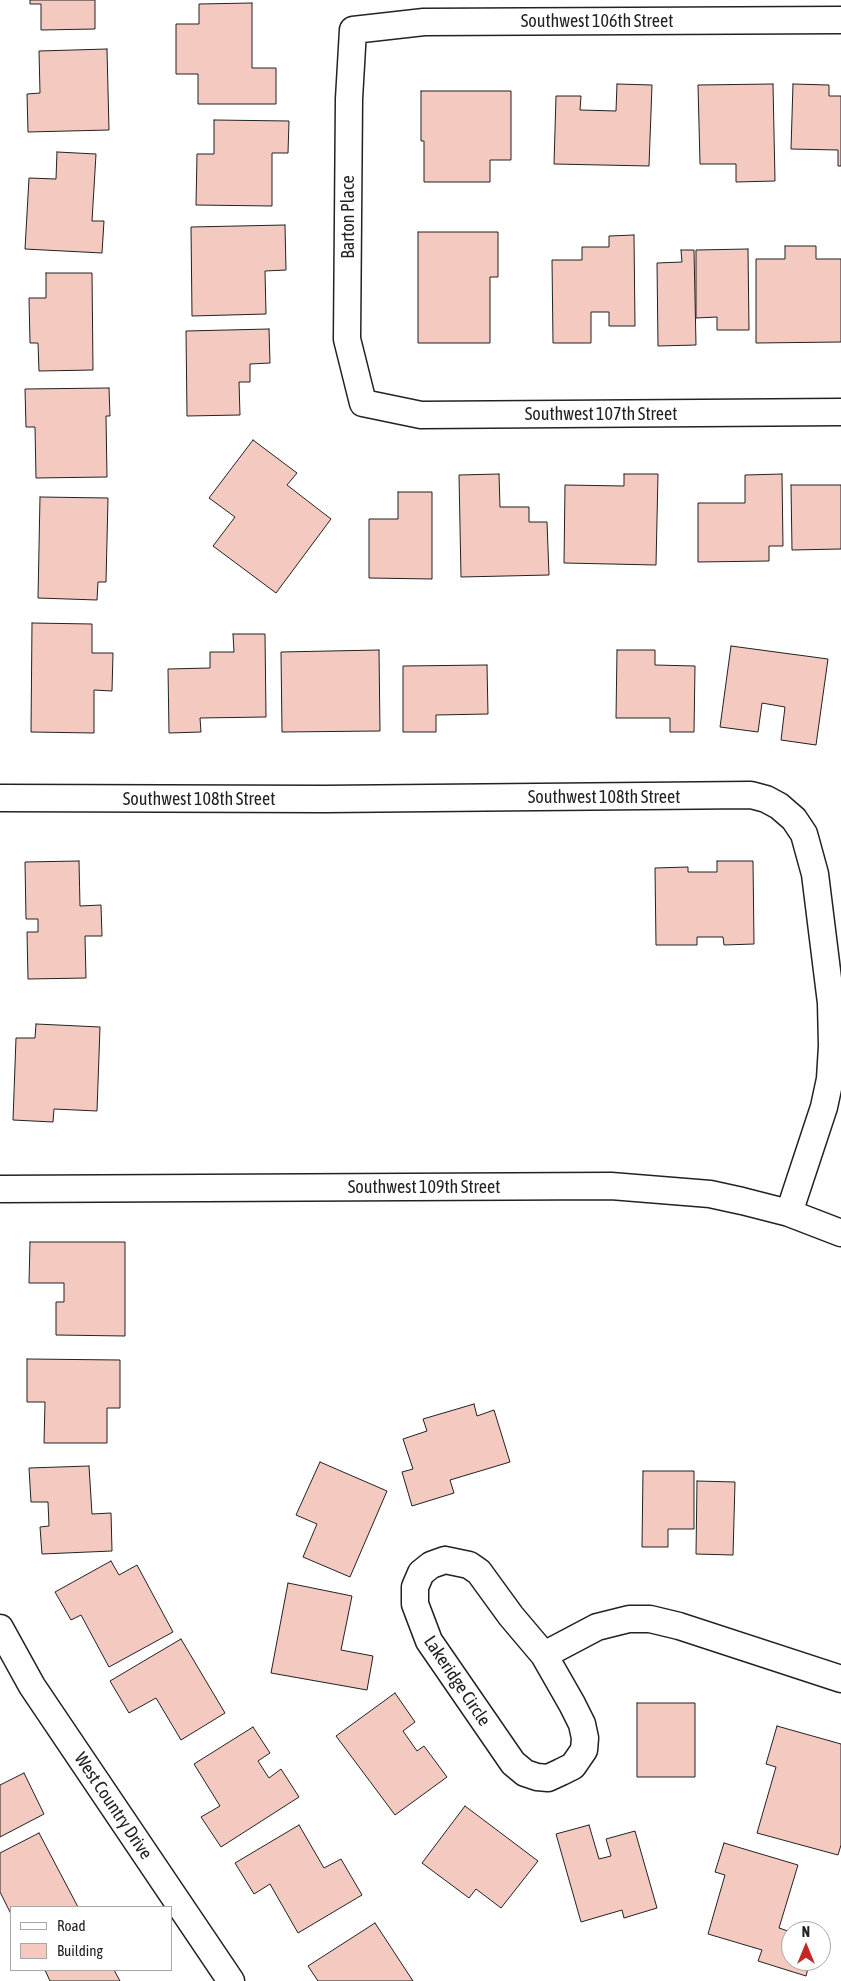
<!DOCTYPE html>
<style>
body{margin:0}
#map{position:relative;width:841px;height:1981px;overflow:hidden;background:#fff;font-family:"Asap Condensed",sans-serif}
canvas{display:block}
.legend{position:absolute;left:10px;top:1906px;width:162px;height:65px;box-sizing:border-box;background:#fff;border:1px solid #a7a7a7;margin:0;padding:6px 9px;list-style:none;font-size:15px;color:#222}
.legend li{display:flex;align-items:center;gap:10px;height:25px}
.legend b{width:25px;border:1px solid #a7a7a7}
.north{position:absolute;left:781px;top:1921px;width:50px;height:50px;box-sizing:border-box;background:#fff;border:1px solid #a7a7a7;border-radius:50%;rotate:0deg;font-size:14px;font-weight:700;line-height:20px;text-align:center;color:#222}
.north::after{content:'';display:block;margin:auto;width:18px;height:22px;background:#c62828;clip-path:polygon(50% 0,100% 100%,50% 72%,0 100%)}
</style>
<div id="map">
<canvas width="841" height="1981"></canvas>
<ul class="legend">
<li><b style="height:6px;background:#fff"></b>Road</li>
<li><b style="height:14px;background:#f3c9c0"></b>Building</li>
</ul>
<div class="north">N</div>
</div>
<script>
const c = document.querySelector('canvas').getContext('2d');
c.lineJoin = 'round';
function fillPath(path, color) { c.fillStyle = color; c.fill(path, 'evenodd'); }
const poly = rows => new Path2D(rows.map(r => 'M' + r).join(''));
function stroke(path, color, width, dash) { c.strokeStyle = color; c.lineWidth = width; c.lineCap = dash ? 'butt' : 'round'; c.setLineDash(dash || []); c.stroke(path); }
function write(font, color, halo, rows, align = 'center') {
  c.font = font + ' "Asap Condensed",sans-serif'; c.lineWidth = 4; c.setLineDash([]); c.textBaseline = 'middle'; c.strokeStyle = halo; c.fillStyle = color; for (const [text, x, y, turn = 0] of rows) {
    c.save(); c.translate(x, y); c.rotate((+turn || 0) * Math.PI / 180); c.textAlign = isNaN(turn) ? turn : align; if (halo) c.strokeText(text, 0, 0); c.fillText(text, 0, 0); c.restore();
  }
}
const building = poly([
 [30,0,95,0,95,29,41,30,41,4,30,4,30,0],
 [252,3,252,68,276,68,276,104,198,104,198,74,176,74,176,24,199,24,199,4,252,3],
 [107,49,109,130,28,132,27,94,40,93,39,51,107,49],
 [617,84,652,85,649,166,554,164,556,96,581,96,580,110,616,111,617,84],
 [773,84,775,181,736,182,736,164,700,164,698,85,773,84],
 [793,84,829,85,829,96,841,96,841,166,838,166,838,150,791,149,793,84],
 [421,91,511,91,511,160,490,160,490,182,424,182,424,141,421,141,421,91],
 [214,120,289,121,288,153,272,153,272,206,196,205,197,154,214,154,214,120],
 [57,152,96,154,92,221,104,221,102,253,25,249,29,178,56,179,57,152],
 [285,225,286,270,265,271,266,314,192,316,191,227,285,225],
 [418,232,498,232,498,277,490,277,490,343,418,343,418,232],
 [634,235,635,326,609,326,609,312,591,312,591,343,553,343,552,260,582,260,582,247,609,247,609,236,634,235],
 [785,246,816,246,816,259,841,259,841,342,756,343,756,259,785,259,785,246],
 [748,249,749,330,717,330,717,317,696,318,696,250,748,249],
 [681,250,694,250,696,345,658,346,657,263,682,262,681,250],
 [46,273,92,273,93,370,39,371,38,343,30,343,29,298,46,298,46,273],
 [269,329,270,363,250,364,250,382,239,382,240,415,187,416,186,331,269,329],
 [109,388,110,416,106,416,107,477,36,478,35,427,26,427,25,389,109,388],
 [253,440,297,473,287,485,331,519,276,593,213,546,235,517,209,498,253,440],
 [499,474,500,507,529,507,529,522,547,522,549,575,461,577,459,475,499,474],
 [624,474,658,474,656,565,564,563,565,485,624,486,624,474],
 [782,474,783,546,769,546,769,561,698,562,698,503,745,503,745,475,782,474],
 [791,485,841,485,841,549,792,550,791,485],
 [398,492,432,492,432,579,369,578,369,519,398,519,398,492],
 [40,497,108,498,106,582,98,582,97,600,38,598,40,497],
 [32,623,92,624,92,653,113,653,112,691,94,690,94,733,31,732,32,623],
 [233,634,265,634,266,717,200,718,201,732,169,733,168,669,210,668,210,652,234,652,233,634],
 [731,646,828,659,816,745,781,740,785,707,762,703,758,732,720,727,731,646],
 [379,650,380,731,282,732,281,652,379,650],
 [617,650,655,650,655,665,695,666,694,732,670,732,670,718,616,718,617,650],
 [487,665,488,714,436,715,436,732,403,732,403,666,487,665],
 [79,861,80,906,101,905,102,936,85,936,86,978,28,979,27,932,38,932,38,919,26,919,25,862,79,861],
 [717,861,753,861,754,944,724,945,723,937,697,937,697,945,656,945,655,868,688,867,688,872,717,872,717,861],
 [36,1024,100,1027,97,1111,54,1109,53,1122,13,1120,16,1038,35,1038,36,1024],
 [30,1242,125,1242,125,1336,56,1335,56,1302,64,1302,64,1283,29,1283,30,1242],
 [27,1359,120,1360,120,1408,107,1408,107,1443,44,1443,45,1402,27,1402,27,1359],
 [474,1404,477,1416,494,1410,510,1462,450,1480,454,1493,412,1506,402,1472,413,1469,403,1439,427,1431,423,1419,474,1404],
 [320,1462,387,1491,350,1577,303,1557,317,1524,296,1515,320,1462],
 [89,1466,92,1514,111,1513,112,1551,42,1554,40,1527,49,1526,48,1502,31,1502,29,1468,89,1466],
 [643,1471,694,1471,694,1529,668,1529,668,1547,642,1547,643,1471],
 [697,1481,735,1482,733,1555,696,1554,697,1481],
 [111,1561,119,1575,137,1565,173,1632,109,1667,81,1615,71,1620,55,1592,111,1561],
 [288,1583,352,1596,341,1650,373,1656,367,1690,271,1673,288,1583],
 [181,1639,225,1713,181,1740,156,1698,129,1713,110,1681,181,1639],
 [395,1693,415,1722,403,1731,417,1751,424,1746,447,1777,395,1815,336,1736,395,1693],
 [637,1703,695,1703,695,1777,637,1777,637,1703],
 [777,1726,841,1744,841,1845,838,1855,757,1833,776,1767,766,1764,777,1726],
 [253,1727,270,1753,258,1761,269,1778,281,1769,299,1797,221,1847,201,1817,220,1806,194,1764,253,1727],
 [24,1773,44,1814,0,1837,0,1785,24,1773],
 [465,1806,538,1861,501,1908,476,1889,469,1898,422,1863,465,1806],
 [299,1825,324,1868,341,1859,362,1895,298,1933,270,1884,254,1894,235,1863,299,1825],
 [589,1825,599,1859,611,1856,606,1839,635,1831,657,1908,624,1918,622,1910,581,1922,556,1834,589,1825],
 [39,1833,78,1907,11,1907,11,1914,0,1892,0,1853,39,1833],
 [724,1843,798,1865,779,1928,791,1932,791,1961,810,1961,806,1976,758,1961,762,1950,708,1934,725,1875,715,1872,724,1843],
 [375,1923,413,1981,318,1981,308,1966,375,1923],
 [45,1970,114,1970,120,1981,50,1981,45,1970]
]);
fillPath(building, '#f3c9c0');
stroke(building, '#222', 1);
const street = poly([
 [841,20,424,22,353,30,349,99,347,339,363,403,421,415,841,412],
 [0,798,325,799,751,795,766,799,779,806,794,819,804,834,815,874,831,1003,832,1046,830,1079,824,1107,789,1213],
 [0,1189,611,1186,710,1194,742,1201,789,1213,841,1233],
 [445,1560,469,1565,479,1572,511,1616,544,1655,572,1704,582,1724,585,1738,584,1750,573,1766,561,1772,548,1778,537,1777,525,1773,513,1763,429,1641,415,1604,415,1587,421,1573,431,1565,445,1560],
 [0,1628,32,1686,231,1981],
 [544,1655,597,1627,629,1619,650,1619,679,1626,841,1679]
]);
stroke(street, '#222', 29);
stroke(street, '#fff', 26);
write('18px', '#222', '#fff', [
 ["Southwest 106th Street",597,21],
 ["Barton Place",348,217,-90],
 ["Southwest 107th Street",601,414],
 ["Southwest 108th Street",604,797],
 ["Southwest 108th Street",199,799],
 ["Southwest 109th Street",424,1187],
 ["Lakeridge Circle",457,1681,56],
 ["West Country Drive",113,1806,56]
]);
</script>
